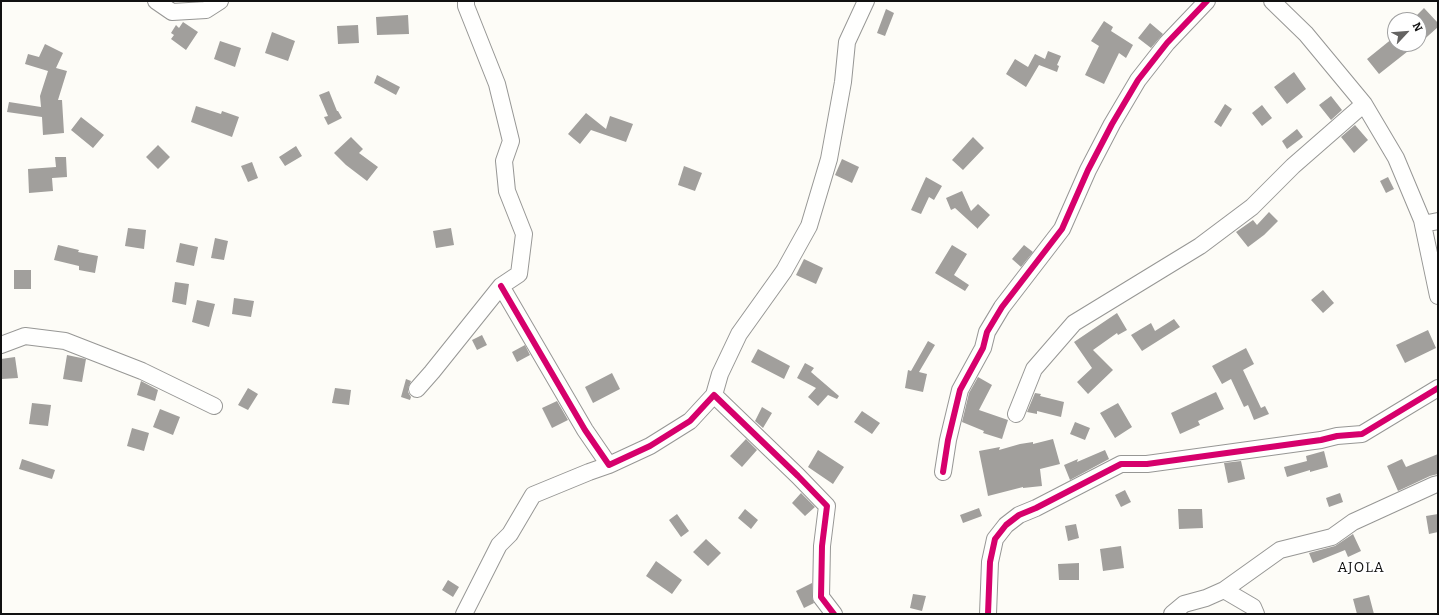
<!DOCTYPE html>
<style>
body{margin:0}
#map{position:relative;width:1439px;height:615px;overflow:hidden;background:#fdfcf7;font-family:Bitter,serif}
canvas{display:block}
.frame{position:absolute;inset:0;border:2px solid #111;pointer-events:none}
.north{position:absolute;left:1387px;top:12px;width:40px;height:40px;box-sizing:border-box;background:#fff;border:1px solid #a0a0a0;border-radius:50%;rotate:64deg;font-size:11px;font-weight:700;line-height:16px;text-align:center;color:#111}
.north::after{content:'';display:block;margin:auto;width:14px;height:18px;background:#646362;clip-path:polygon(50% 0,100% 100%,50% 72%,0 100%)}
</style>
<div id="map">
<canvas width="1439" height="615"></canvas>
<div class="frame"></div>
<div class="north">N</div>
</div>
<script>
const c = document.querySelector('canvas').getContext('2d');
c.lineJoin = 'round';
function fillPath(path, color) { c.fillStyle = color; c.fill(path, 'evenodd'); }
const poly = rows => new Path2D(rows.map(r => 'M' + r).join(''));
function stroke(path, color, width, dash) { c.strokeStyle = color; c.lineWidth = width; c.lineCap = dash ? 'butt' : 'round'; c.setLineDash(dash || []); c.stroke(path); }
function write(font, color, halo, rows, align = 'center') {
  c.font = font + ' Bitter,serif'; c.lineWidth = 4; c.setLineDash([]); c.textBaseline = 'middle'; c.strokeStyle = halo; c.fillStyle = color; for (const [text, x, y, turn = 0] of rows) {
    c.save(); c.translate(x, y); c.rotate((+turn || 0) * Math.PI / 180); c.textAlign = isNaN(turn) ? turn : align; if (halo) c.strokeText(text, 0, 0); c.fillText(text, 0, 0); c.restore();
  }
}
fillPath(poly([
 [1424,8,1438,23,1438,27,1419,44,1419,20,1412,20],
 [886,9,894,13,885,36,877,33],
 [408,15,409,34,377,35,376,17],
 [1104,21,1113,27,1111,31,1133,45,1126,58,1119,53,1104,84,1085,75,1099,46,1091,41],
 [183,22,198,32,186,50,171,39,174,35,171,33,176,25,179,28],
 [1150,23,1163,34,1151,48,1138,38],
 [358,25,359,43,338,44,337,26],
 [272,32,295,41,288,61,265,53],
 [1393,38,1395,41,1395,44,1417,44,1379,74,1367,59],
 [220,41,241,48,235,67,214,59],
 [45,44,63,53,56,68,67,71,58,100,62,100,64,133,43,135,42,117,7,112,9,102,41,107,40,96,48,71,25,64,28,54,39,57],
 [1048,51,1061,56,1057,65,1059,66,1057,72,1039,65,1026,87,1006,74,1015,59,1028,67,1035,54,1045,59],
 [1294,72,1306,89,1287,104,1274,87],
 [377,75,400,87,396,95,374,83],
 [329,91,337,111,338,111,342,118,328,125,324,117,328,116,319,95],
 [1331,96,1342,110,1331,120,1319,105],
 [1225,104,1232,109,1221,127,1214,122],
 [1262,105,1272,118,1262,126,1252,113],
 [196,106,221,114,222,111,239,117,232,137,191,122],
 [586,113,606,129,610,116,633,124,626,142,591,130,580,144,568,134],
 [81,117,104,135,93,148,71,130],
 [1355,125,1368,140,1354,153,1341,137],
 [1297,129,1303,137,1287,149,1282,141],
 [351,137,363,149,359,153,378,167,367,181,346,165,334,153],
 [973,137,984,148,963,170,952,160],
 [158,145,170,157,158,169,146,157],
 [296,146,302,156,285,166,279,157],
 [55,157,66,157,67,177,52,178,53,191,29,193,28,169,56,167],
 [842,159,859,167,852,183,835,175],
 [252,162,258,178,248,182,241,166],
 [684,166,702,173,695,191,678,185],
 [926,177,942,186,934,200,929,197,921,214,911,210],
 [1388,177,1394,189,1386,193,1380,181],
 [962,191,971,211,978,204,990,215,978,228,978,229,955,208,951,210,946,198],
 [1269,212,1278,221,1264,235,1248,247,1236,232,1253,220,1257,225],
 [128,228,146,230,144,249,125,246],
 [451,228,454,245,436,248,433,231],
 [215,238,228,241,224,260,211,258],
 [180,243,198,247,194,266,176,262],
 [58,245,79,250,78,252,98,256,95,273,79,270,79,266,54,260],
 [952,245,967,254,954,275,969,285,965,291,935,273],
 [1024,245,1033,252,1021,267,1012,259],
 [804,259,823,268,816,284,796,275],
 [14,270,31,270,31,289,14,289],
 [175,282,189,284,186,305,172,302],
 [1323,290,1334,303,1323,313,1311,300],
 [234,298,254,301,251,317,232,314],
 [197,300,215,304,209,327,192,322],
 [1117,313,1127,330,1118,335,1117,333,1093,350,1113,370,1088,394,1077,382,1092,368,1074,342],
 [1174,319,1180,327,1142,351,1131,335,1151,323,1155,331],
 [1428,330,1436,348,1405,363,1396,345],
 [482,335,487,345,477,350,472,340],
 [928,341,935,345,919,372,927,374,923,392,905,388,908,370,911,371],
 [525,345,530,355,517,362,512,352],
 [1246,348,1254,364,1243,370,1261,408,1265,406,1269,414,1254,420,1248,405,1244,407,1231,379,1222,384,1212,366],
 [758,349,790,366,784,379,751,362],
 [67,355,86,359,82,382,63,379],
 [15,357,18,378,2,379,1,359],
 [805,363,814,368,811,372,839,396,837,399,828,395,818,406,808,397,816,388,797,378],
 [612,373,620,389,593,403,585,387],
 [978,377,992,385,979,410,1008,420,1002,439,983,433,984,431,962,422,969,393],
 [406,379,411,381,408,388,408,392,411,397,410,400,401,397],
 [141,381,158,390,155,401,137,395],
 [248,388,258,394,248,410,238,405],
 [335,388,351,390,349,405,332,403],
 [1216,392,1224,409,1198,421,1200,425,1180,434,1171,413],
 [1035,393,1041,394,1040,396,1064,402,1061,417,1037,411,1037,414,1027,412],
 [557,401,568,420,552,428,542,408],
 [32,403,51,405,48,426,29,424],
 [1118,403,1132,427,1115,438,1100,413],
 [762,407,772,413,763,428,755,421],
 [160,409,180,417,173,435,153,427],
 [862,411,880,423,872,434,854,422],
 [1075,422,1090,428,1085,440,1070,434],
 [132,428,149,433,144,451,127,446],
 [746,439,757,450,742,467,730,456],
 [1053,439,1060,464,1040,469,1042,486,1023,488,1023,487,988,496,979,451,1000,447,999,450,1020,444,1033,442,1033,444],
 [818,450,844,467,833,484,808,467],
 [1105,450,1109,459,1070,480,1064,465,1078,459,1077,462],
 [1324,451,1328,467,1310,472,1310,470,1287,477,1284,467,1307,461,1306,456],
 [1438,454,1438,474,1430,476,1398,491,1387,466,1402,459,1406,467],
 [22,459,55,470,52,479,19,469],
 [1241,461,1245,479,1228,483,1224,463],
 [1125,490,1131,502,1121,507,1115,495],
 [801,493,815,507,805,516,792,503],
 [1340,493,1343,502,1329,507,1326,498],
 [979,508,982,516,963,523,960,515],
 [745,509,758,520,751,529,738,518],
 [1178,509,1202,509,1203,528,1179,529],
 [677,514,689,531,681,537,669,520],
 [1438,514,1438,532,1429,534,1426,516],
 [1076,524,1079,538,1068,541,1065,526],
 [1353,534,1361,551,1348,557,1345,550,1313,563,1309,553,1335,546],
 [706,539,721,553,708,566,693,552],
 [1121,546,1124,568,1103,571,1100,549],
 [656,561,682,580,672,594,646,576],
 [1079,563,1079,580,1059,580,1058,564],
 [448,580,459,587,453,597,442,590],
 [812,583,812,597,814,603,804,608,796,591],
 [913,594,926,596,922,611,910,608],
 [1369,595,1374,614,1357,614,1353,599]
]), '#a19f9c');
const minor = poly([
 [156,1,172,12,206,10,220,1],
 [1272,1,1306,34,1364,104,1396,158,1422,220,1438,296],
 [1423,224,1438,221],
 [501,286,585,430,609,465,650,446,690,421,714,395,798,476,827,506,822,546,821,597,834,614],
 [1,345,25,336,65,341,142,371,214,406],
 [417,389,432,372,501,286,519,274,524,234,507,191,504,161,511,141,497,84,466,6,466,1],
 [714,395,720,374,739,334,784,271,809,226,829,159,843,82,847,42,866,1],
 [1016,414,1034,369,1074,323,1200,246,1252,207,1293,166,1364,104],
 [943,472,948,440,960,390,983,348,987,332,1002,307,1062,229,1088,170,1112,124,1138,80,1167,43,1207,1],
 [1224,590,1253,607,1256,614],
 [464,614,499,545,510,534,533,495,589,472,609,465],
 [988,614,990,562,995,539,1006,525,1019,515,1036,508,1121,464,1147,464,1321,440,1337,436,1362,434,1438,388],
 [1172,614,1184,604,1206,598,1224,590,1280,550,1332,537,1353,522,1434,485,1438,484]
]);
stroke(minor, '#979795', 18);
stroke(minor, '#fffffe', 16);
stroke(poly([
 [501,286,585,430,609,465,650,446,690,421,714,395,798,476,827,506,822,546,821,597,834,614],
 [943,472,948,440,960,390,983,348,987,332,1002,307,1062,229,1088,170,1112,124,1138,80,1167,43,1207,1],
 [988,614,990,562,995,539,1006,525,1019,515,1036,508,1121,464,1147,464,1321,440,1337,436,1362,434,1438,388]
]), '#d6006c', 6);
c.letterSpacing = '1px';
write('14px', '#111', '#fff', [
 ["AJOLA",1361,568]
]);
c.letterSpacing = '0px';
</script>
